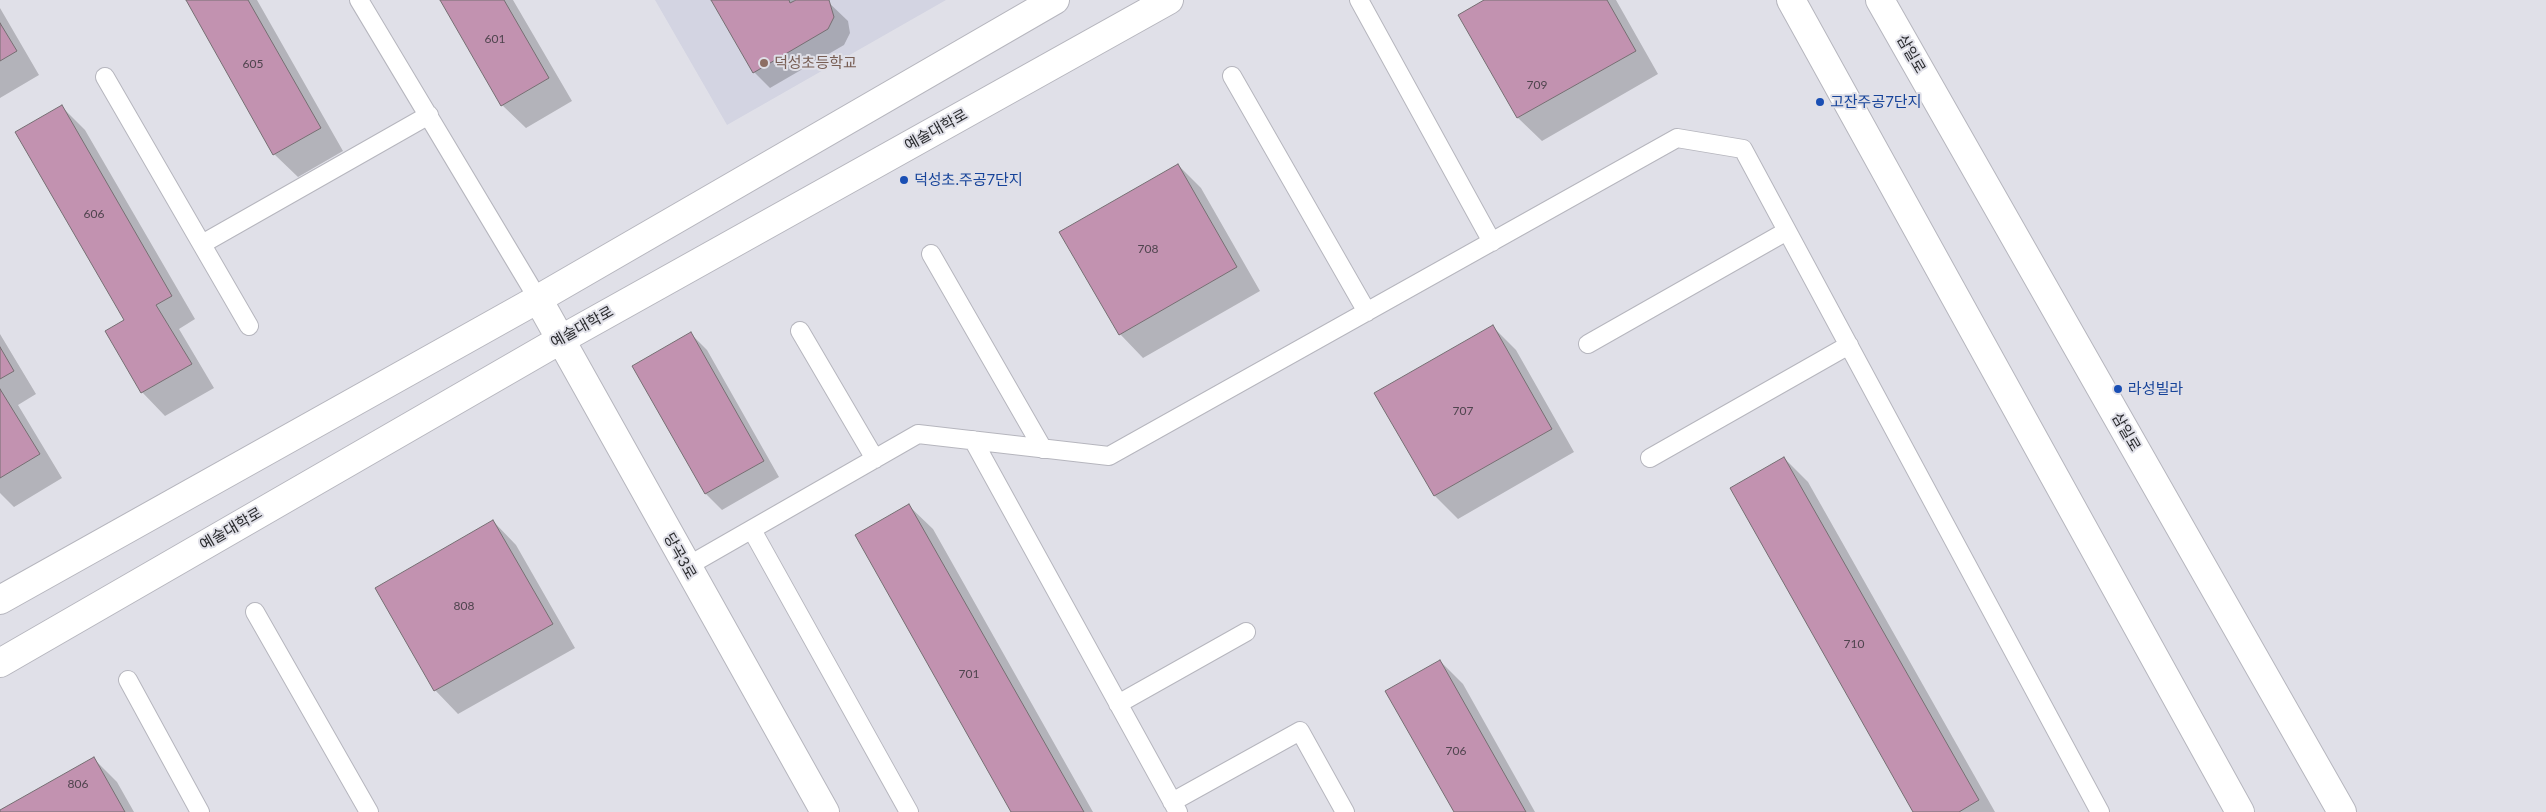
<!DOCTYPE html>
<meta charset="utf-8">
<style>
body{margin:0}
canvas{display:block;background:#e0e0e8}
</style>
<canvas width="2546" height="812"></canvas>
<script>
const c = document.querySelector('canvas').getContext('2d');
c.lineJoin = 'round';
function fillPath(path, color) { c.fillStyle = color; c.fill(path, 'evenodd'); }
const poly = rows => new Path2D(rows.map(r => 'M' + r).join(''));
function stroke(path, color, width, dash) { c.strokeStyle = color; c.lineWidth = width; c.lineCap = dash ? 'butt' : 'round'; c.setLineDash(dash || []); c.stroke(path); }
function write(font, color, halo, rows, align = 'center') {
  c.font = font + ' Lato,"Noto Sans KR",sans-serif'; c.lineWidth = 4; c.setLineDash([]); c.textBaseline = 'middle'; c.strokeStyle = halo; c.fillStyle = color; for (const [text, x, y, turn = 0] of rows) {
    c.save(); c.translate(x, y); c.rotate((+turn || 0) * Math.PI / 180); c.textAlign = isNaN(turn) ? turn : align; if (halo) c.strokeText(text, 0, 0); c.fillText(text, 0, 0); c.restore();
  }
}
fillPath(poly([
 [655,0,946,0,727,125]
]), '#d3d4e2');
fillPath(poly([
 [187,0,257,0,343,151,298,177,274,154],
 [442,0,513,0,572,101,526,128,502,105],
 [712,0,794,0,795,2,799,0,826,0,848,21,850,33,844,45,770,88,754,72],
 [1487,0,1616,0,1658,74,1542,141,1518,118,1460,15],
 [0,8,39,75,0,98],
 [62,107,85,130,195,319,179,329,214,388,165,416,142,392,126,321],
 [1178,165,1201,188,1260,291,1143,358,1120,334],
 [1493,327,1516,350,1574,452,1458,519,1435,496,1376,393],
 [0,334,36,394,18,405,62,478,14,507,0,493],
 [691,334,707,350,779,477,722,510,706,494,633,367],
 [1784,458,1808,482,1995,812,1915,812],
 [909,506,933,529,1093,812,1013,812],
 [493,521,516,545,575,648,458,714,435,690],
 [1440,661,1463,684,1535,812,1455,812],
 [94,759,117,782,134,812,0,812]
]), '#0003');
const building = poly([
 [186,0,248,0,321,128,273,155,186,0],
 [440,0,504,0,549,78,501,106,440,0],
 [711,0,789,0,790,3,796,0,829,0,834,17,828,29,753,73,711,0],
 [1484,0,1607,0,1636,51,1517,118,1458,15,1484,0],
 [0,23,17,51,0,61,0,23],
 [62,105,172,296,156,305,192,364,141,393,105,331,124,320,15,132,62,105],
 [1178,164,1237,267,1119,335,1059,232,1178,164],
 [1493,325,1552,429,1434,496,1374,393,1493,325],
 [691,332,764,461,705,494,632,366,691,332],
 [0,347,14,371,0,379,0,347],
 [0,389,40,454,0,478,0,389],
 [1784,457,1979,800,1959,812,1913,812,1730,488,1784,457],
 [909,504,1084,812,1011,812,855,535,909,504],
 [493,520,553,624,434,691,375,588,493,520],
 [1440,660,1526,812,1454,812,1385,691,1440,660],
 [94,757,125,812,0,812,0,810,94,757]
]);
fillPath(building, '#c292b0');
stroke(building, '#766f73', 1);
const lane = poly([
 [359,0,538,299],
 [1359,0,1492,242],
 [1232,76,1367,312],
 [105,77,249,326],
 [202,244,429,115],
 [931,254,1043,449],
 [800,331,875,459],
 [1588,344,1787,231],
 [973,440,1178,812],
 [1650,458,1849,345],
 [752,530,909,812],
 [686,567,918,434,1109,456,1677,138,1743,149,2100,812],
 [255,612,369,812],
 [128,680,200,812],
 [1118,704,1246,632],
 [1172,802,1300,731,1345,812]
]);
const secondary = poly([
 [1791,0,2240,812],
 [1880,0,2342,812],
 [538,299,825,812],
 [0,600,538,299,1055,0],
 [0,663,560,340,1169,0]
]);
stroke(lane, '#b6b6be', 20);
stroke(secondary, '#b6b6be', 30);
stroke(lane, '#fff', 18);
stroke(secondary, '#fff', 28);
for (const [x, y, r, color] of [
 [764,63,5,"#8d6e63"],
 [1820,102,5,"#1a4fb4"],
 [904,180,5,"#1a4fb4"],
 [2118,389,5,"#1a4fb4"]
]) { const dot = new Path2D(); dot.arc(x, y, r, 0, 2 * Math.PI); c.fillStyle = color; c.fill(dot); stroke(dot, '#e0e0e8', 2); }
write('12px', '#4f444e', null, [
 ["601",495,39],
 ["605",253,64],
 ["709",1537,85],
 ["606",94,214],
 ["708",1148,249],
 ["707",1463,411],
 ["808",464,606],
 ["710",1854,644],
 ["701",969,674],
 ["706",1456,751],
 ["806",78,784]
]);
write('15px', '#292a2d', '#e0e0e8', [
 ["삼일로",1911,54,60],
 ["예술대학로",936,130,-29],
 ["예술대학로",582,327,-29],
 ["삼일로",2126,432,60],
 ["예술대학로",231,529,-30],
 ["당곡3로",680,556,61]
]);
write('15px', '#785e54', '#e0e0e8', [
 ["덕성초등학교",774,63]
], 'left');
write('15px', '#164399', '#e0e0e8', [
 ["고잔주공7단지",1830,102],
 ["덕성초.주공7단지",914,180],
 ["라성빌라",2128,389]
], 'left');
</script>
